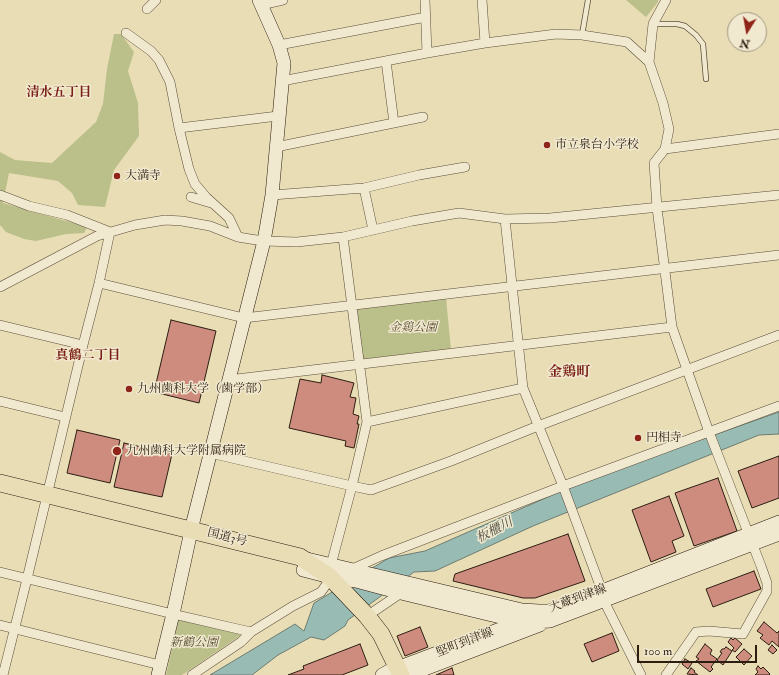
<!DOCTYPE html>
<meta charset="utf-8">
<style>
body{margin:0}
#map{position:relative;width:779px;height:675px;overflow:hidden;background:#e9ddb5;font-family:"IM FELL Double Pica",serif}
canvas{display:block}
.north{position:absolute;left:727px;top:12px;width:40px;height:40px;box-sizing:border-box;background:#f1e9cf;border:1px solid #a29783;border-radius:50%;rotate:191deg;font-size:11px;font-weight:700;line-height:16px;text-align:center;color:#2c1d11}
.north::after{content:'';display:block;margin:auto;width:14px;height:18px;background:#8f2418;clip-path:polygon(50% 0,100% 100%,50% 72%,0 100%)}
.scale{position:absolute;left:637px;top:645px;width:120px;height:18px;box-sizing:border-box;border:2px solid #2c1d11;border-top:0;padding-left:5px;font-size:12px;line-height:14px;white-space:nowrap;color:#2c1d11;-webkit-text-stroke:3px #f1e9cf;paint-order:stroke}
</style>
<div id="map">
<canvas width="779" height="675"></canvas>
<div class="north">N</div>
<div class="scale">100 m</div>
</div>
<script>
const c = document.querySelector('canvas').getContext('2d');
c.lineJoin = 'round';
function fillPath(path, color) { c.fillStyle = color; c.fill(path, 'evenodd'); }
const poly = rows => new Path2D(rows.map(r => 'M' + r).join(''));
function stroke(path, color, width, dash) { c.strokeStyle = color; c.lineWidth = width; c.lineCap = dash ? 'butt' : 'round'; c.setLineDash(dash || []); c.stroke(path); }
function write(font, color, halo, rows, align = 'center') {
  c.font = font + ' "IM FELL Double Pica","Noto Serif JP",serif'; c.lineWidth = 3; c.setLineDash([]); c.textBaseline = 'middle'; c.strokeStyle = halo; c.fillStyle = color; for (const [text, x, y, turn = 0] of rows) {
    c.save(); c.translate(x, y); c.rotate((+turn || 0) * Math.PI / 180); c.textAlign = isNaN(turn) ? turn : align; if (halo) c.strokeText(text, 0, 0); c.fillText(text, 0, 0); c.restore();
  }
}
fillPath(poly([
 [626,0,658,0,658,2,646,17],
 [114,34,121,34,134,52,128,71,138,103,139,136,114,170,105,207,78,205,72,193,58,181,9,173,3,203,87,227,84,233,66,234,36,241,24,239,6,232,0,225,0,152,15,160,52,163,96,122,103,104,107,69],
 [446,298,451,350,363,360,357,312,357,309],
 [179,619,236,633,241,635,182,675,166,675]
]), '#bbbf8a');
const water = poly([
 [779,412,779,434,759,435,533,526,435,571,414,572,348,620,345,626,324,640,311,637,278,655,252,675,210,675,295,624,304,631,314,603,389,558,425,551,584,481,779,412]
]);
fillPath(water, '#98bbb3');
stroke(water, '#6d7c72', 1);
const building = poly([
 [171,320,216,331,199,403,154,392,171,320],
 [322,375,354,383,350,397,356,398,353,414,359,416,357,424,359,424,354,448,345,446,346,441,289,428,300,379,321,383,322,375],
 [77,430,120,440,110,483,67,473,77,430],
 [124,443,172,454,162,497,114,487,124,443],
 [779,456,779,498,752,508,738,471,779,456],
 [718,478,737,531,694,546,675,493,718,478],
 [669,496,684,536,672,541,676,552,651,562,632,510,669,496],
 [568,534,585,581,535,598,523,598,453,581,455,574,568,534],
 [754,571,761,589,713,607,706,589,754,571],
 [764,622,777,633,779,631,779,647,772,641,769,645,760,638,763,635,757,631,764,622],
 [420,627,428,647,405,656,397,636,420,627],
 [612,633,619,651,592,662,584,644,612,633],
 [731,638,733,640,735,638,742,644,735,652,732,650,734,648,728,642,731,638],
 [360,644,368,665,342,675,288,675,304,669,303,666,360,644],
 [705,644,712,650,710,654,717,659,711,667,713,669,710,672,696,661,699,659,696,657,705,644],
 [772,645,777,650,773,654,768,650,772,645],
 [726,647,732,651,723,665,717,660,722,653,720,652,722,649,724,649,726,647],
 [744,649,752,656,744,665,736,657,744,649],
 [685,659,692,663,688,669,682,664,685,659],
 [758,666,761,669,763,667,770,674,769,675,755,675,758,672,756,669,758,666],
 [452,668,454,675,436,675,452,668],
 [691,668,695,671,694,672,698,675,687,674,691,668]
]);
fillPath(building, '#ce8c7f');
stroke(building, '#2c1d11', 1);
const lane = poly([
 [653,24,677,24,685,26,696,35,703,44,706,79],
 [582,35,588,0]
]);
const street = poly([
 [425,0,427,53],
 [482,0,485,43],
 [261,5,283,0],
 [147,9,156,0],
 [126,33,151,51,159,60,170,82,179,128,278,116],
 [279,45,426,17],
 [386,61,394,123],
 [282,81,427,53,485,43,556,34,582,35,627,42,649,62],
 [179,128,189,169,195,184,206,197,229,218,238,237],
 [276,147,423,117],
 [665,149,779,134],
 [364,188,373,230],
 [0,195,29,206,67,215,110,232],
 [272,195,364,188,419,175,465,167],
 [191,197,211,203],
 [505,219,523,388,563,486,602,591,604,601,641,675],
 [99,283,244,318,779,255],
 [0,287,97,236,135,225,165,220,182,221,210,226,238,237,250,239,264,241,297,242,343,237,412,221,459,213,505,219,550,218,779,195],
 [0,325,83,345],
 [228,380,672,327],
 [0,401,65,417],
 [367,422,523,388],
 [210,453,352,486,371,490,451,461,538,426,779,335],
 [350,570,381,556,563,486,779,406],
 [0,572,173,614,251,632],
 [367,616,401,593],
 [0,625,160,665],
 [3,675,27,579,83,345,99,283,110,232],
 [192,675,241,642,251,632,293,606,321,592,326,585,330,577,331,565,352,486,367,422,343,237],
 [666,675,696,632,709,631,743,634,767,591,767,583,761,566,709,432,672,327,657,208,654,163,665,149,669,129,663,103,649,62,653,24,666,0]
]);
const secondary = poly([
 [307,559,522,610,539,611,549,611,602,591,779,522],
 [303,570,330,577,356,581,401,593,521,622,534,622,550,621,779,534],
 [158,675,173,614,193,522,264,241,272,195,284,63,279,45,259,0],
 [382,675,389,671,524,620],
 [409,675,540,625]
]);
const highway = poly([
 [0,483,300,557,330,577,367,616,381,634,401,675]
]);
stroke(lane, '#5b4d3a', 6);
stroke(street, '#5b4d3a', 10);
stroke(secondary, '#2c1d11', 14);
stroke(highway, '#2c1d11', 18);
stroke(lane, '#f1e9cf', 4.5);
stroke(street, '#f1e9cf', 9);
stroke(secondary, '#f1e9cf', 13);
stroke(highway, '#e9ddb5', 17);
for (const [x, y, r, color] of [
 [547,145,4,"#8f2418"],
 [117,176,4,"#8f2418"],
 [129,389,4,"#8f2418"],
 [638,438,4,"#8f2418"],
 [117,451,5,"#8f2418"]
]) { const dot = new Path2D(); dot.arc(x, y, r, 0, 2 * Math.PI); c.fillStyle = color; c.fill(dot); stroke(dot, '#f1e9cf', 1.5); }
write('12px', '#2c1d11', '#f1e9cf', [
 ["市立泉台小学校",555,145],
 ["大満寺",125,176],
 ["九州歯科大学（歯学部）",137,389],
 ["円相寺",646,438],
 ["九州歯科大学附属病院",126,451]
], 'left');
write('italic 12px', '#574e35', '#f1e9cf', [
 ["金鶏公園",413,328],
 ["新鶴公園",194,643]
]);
write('12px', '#2c1d11', '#f1e9cf', [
 ["国道3号",227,538,14],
 ["大蔵到津線",578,599,-20],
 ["堅町到津線",465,643,-21]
]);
write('bold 13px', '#7a1f14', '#f1e9cf', [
 ["清水五丁目",59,93],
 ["真鶴二丁目",88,356]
]);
write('italic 13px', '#4c4c42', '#f1e9cf', [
 ["板櫃川",495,531,-28]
]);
write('bold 14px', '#7a1f14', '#f1e9cf', [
 ["金鶏町",569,373]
]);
</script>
